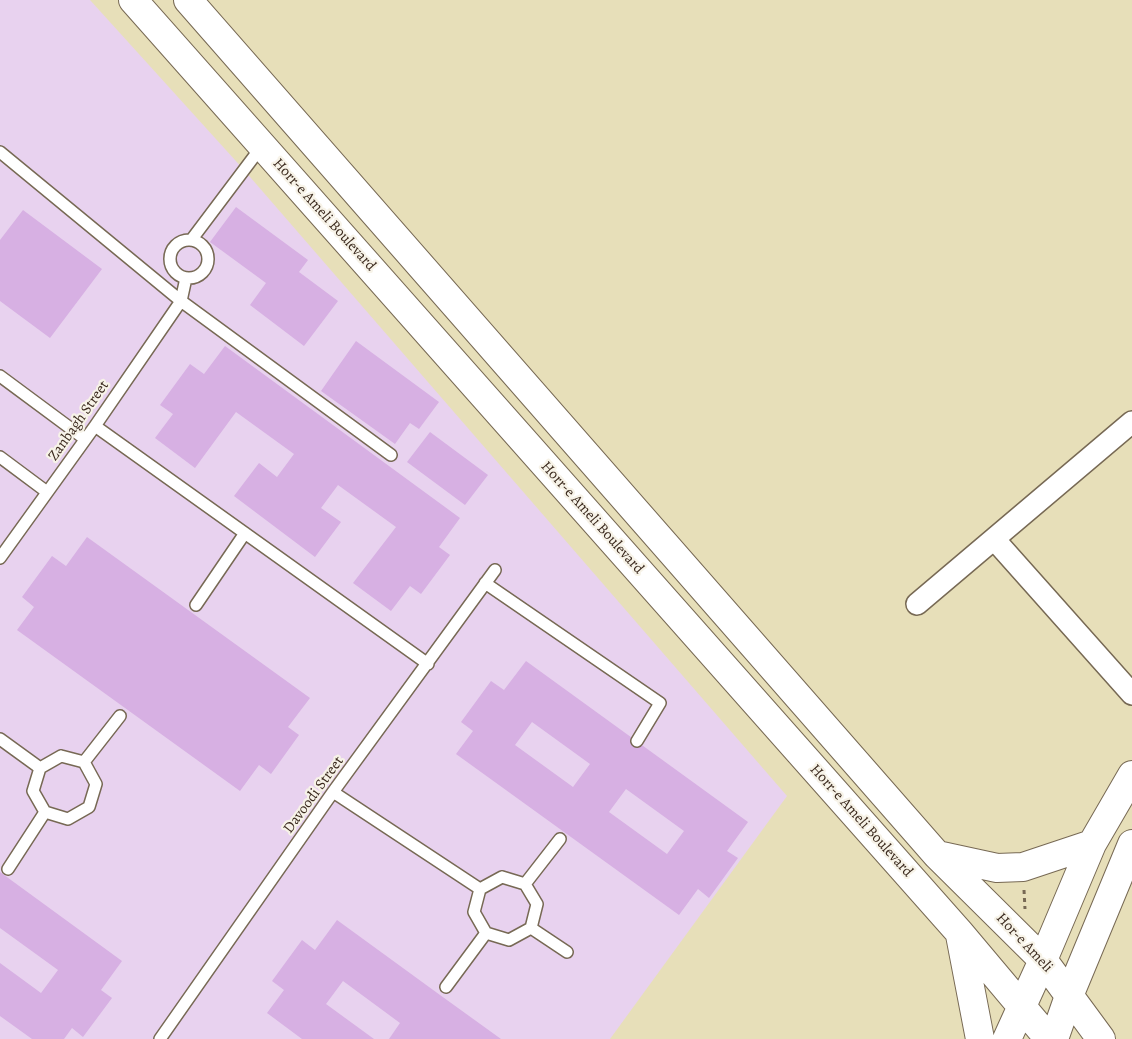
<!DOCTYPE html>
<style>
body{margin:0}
canvas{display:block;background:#e7dfb9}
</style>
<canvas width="1132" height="1039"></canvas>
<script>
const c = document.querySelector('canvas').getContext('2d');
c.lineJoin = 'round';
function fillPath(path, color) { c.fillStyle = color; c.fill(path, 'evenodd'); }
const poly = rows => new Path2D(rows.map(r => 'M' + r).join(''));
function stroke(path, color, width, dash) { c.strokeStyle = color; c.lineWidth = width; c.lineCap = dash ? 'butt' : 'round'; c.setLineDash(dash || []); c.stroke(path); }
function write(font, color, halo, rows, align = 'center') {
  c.font = font + ' Alegreya,serif'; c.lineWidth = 4.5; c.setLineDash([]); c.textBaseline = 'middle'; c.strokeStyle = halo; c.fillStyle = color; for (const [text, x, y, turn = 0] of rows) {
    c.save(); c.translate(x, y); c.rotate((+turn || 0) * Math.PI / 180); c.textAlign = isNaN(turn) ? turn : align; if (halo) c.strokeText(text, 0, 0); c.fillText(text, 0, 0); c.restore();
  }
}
fillPath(poly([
 [0,0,90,0,244,170,787,796,610,1039,0,1039]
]), '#e8d2ef');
fillPath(poly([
 [236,207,308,260,299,272,338,301,304,346,250,305,266,283,210,242],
 [23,210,102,269,50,338,0,301,0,240],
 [356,341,439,402,419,429,410,423,395,444,321,391],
 [225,346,460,518,439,547,450,555,421,594,410,586,391,611,353,583,396,527,338,485,321,508,341,522,315,557,234,496,259,463,277,477,294,454,236,412,195,468,155,438,173,414,160,405,190,364,204,374],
 [430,432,488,475,465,505,407,462],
 [87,537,310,698,288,727,299,735,271,774,259,765,240,791,17,630,34,607,22,597,52,556,66,566],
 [526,661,748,822,727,851,738,858,709,898,698,889,679,915,456,754,473,731,461,722,491,681,504,690],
 [532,722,590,764,573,787,515,745],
 [626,789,684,831,667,854,609,812],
 [0,872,122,961,101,990,112,998,83,1037,72,1028,64,1039,32,1039,0,1016,0,963,41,993,58,970,0,928],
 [337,920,440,995,501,1039,389,1039,400,1023,343,981,326,1004,374,1039,302,1039,267,1013,284,990,272,981,302,940,315,950]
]), '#d7b0e3');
const lane = poly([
 [0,152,181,301,391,455],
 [192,239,262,146],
 '170 259a19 19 0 1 1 38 0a19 19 0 1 1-38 0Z',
 [0,376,85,439],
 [95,426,428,664],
 [0,457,47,492],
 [0,558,95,426,181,301,186,278],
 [485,583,660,703,637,741],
 [196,605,245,533],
 [0,739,40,768],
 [61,756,84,762,96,784,89,807,68,819,45,812,33,791,40,768,61,756],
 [84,762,120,716],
 [333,792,480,889],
 [8,869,45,812],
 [502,877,525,884,537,904,531,928,509,940,486,933,474,912,480,889,502,877],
 [525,884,560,839],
 [531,928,567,952],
 [446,987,486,933],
 [160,1039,333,792,495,570]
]);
const street = poly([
 [994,539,1132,694],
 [917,604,1132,422]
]);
const secondary = poly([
 [133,0,959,932,1049,1039],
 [188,0,937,855,1043,960,1101,1039],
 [937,855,997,868,1023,867,1092,844],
 [960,935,980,1039],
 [1007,1039,1043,960,1092,844,1132,775],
 [1054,1039,1069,996,1132,844]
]);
stroke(lane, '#776954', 14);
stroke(street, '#776954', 24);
stroke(secondary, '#776954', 30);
stroke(poly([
 [1024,890,1025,909]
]), '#776954', 3, [4, 4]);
stroke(lane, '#fff', 11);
stroke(street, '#fff', 21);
stroke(secondary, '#fff', 28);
write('15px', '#3b2a1e', '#f7f3e8', [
 ["Horr-e Ameli Boulevard",324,215,48],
 ["Zanbagh Street",79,421,-55],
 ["Horr-e Ameli Boulevard",592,518,48],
 ["Davoodi Street",314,795,-54],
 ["Horr-e Ameli Boulevard",861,821,48],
 ["Hor-e Ameli",1024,943,47]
]);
</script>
